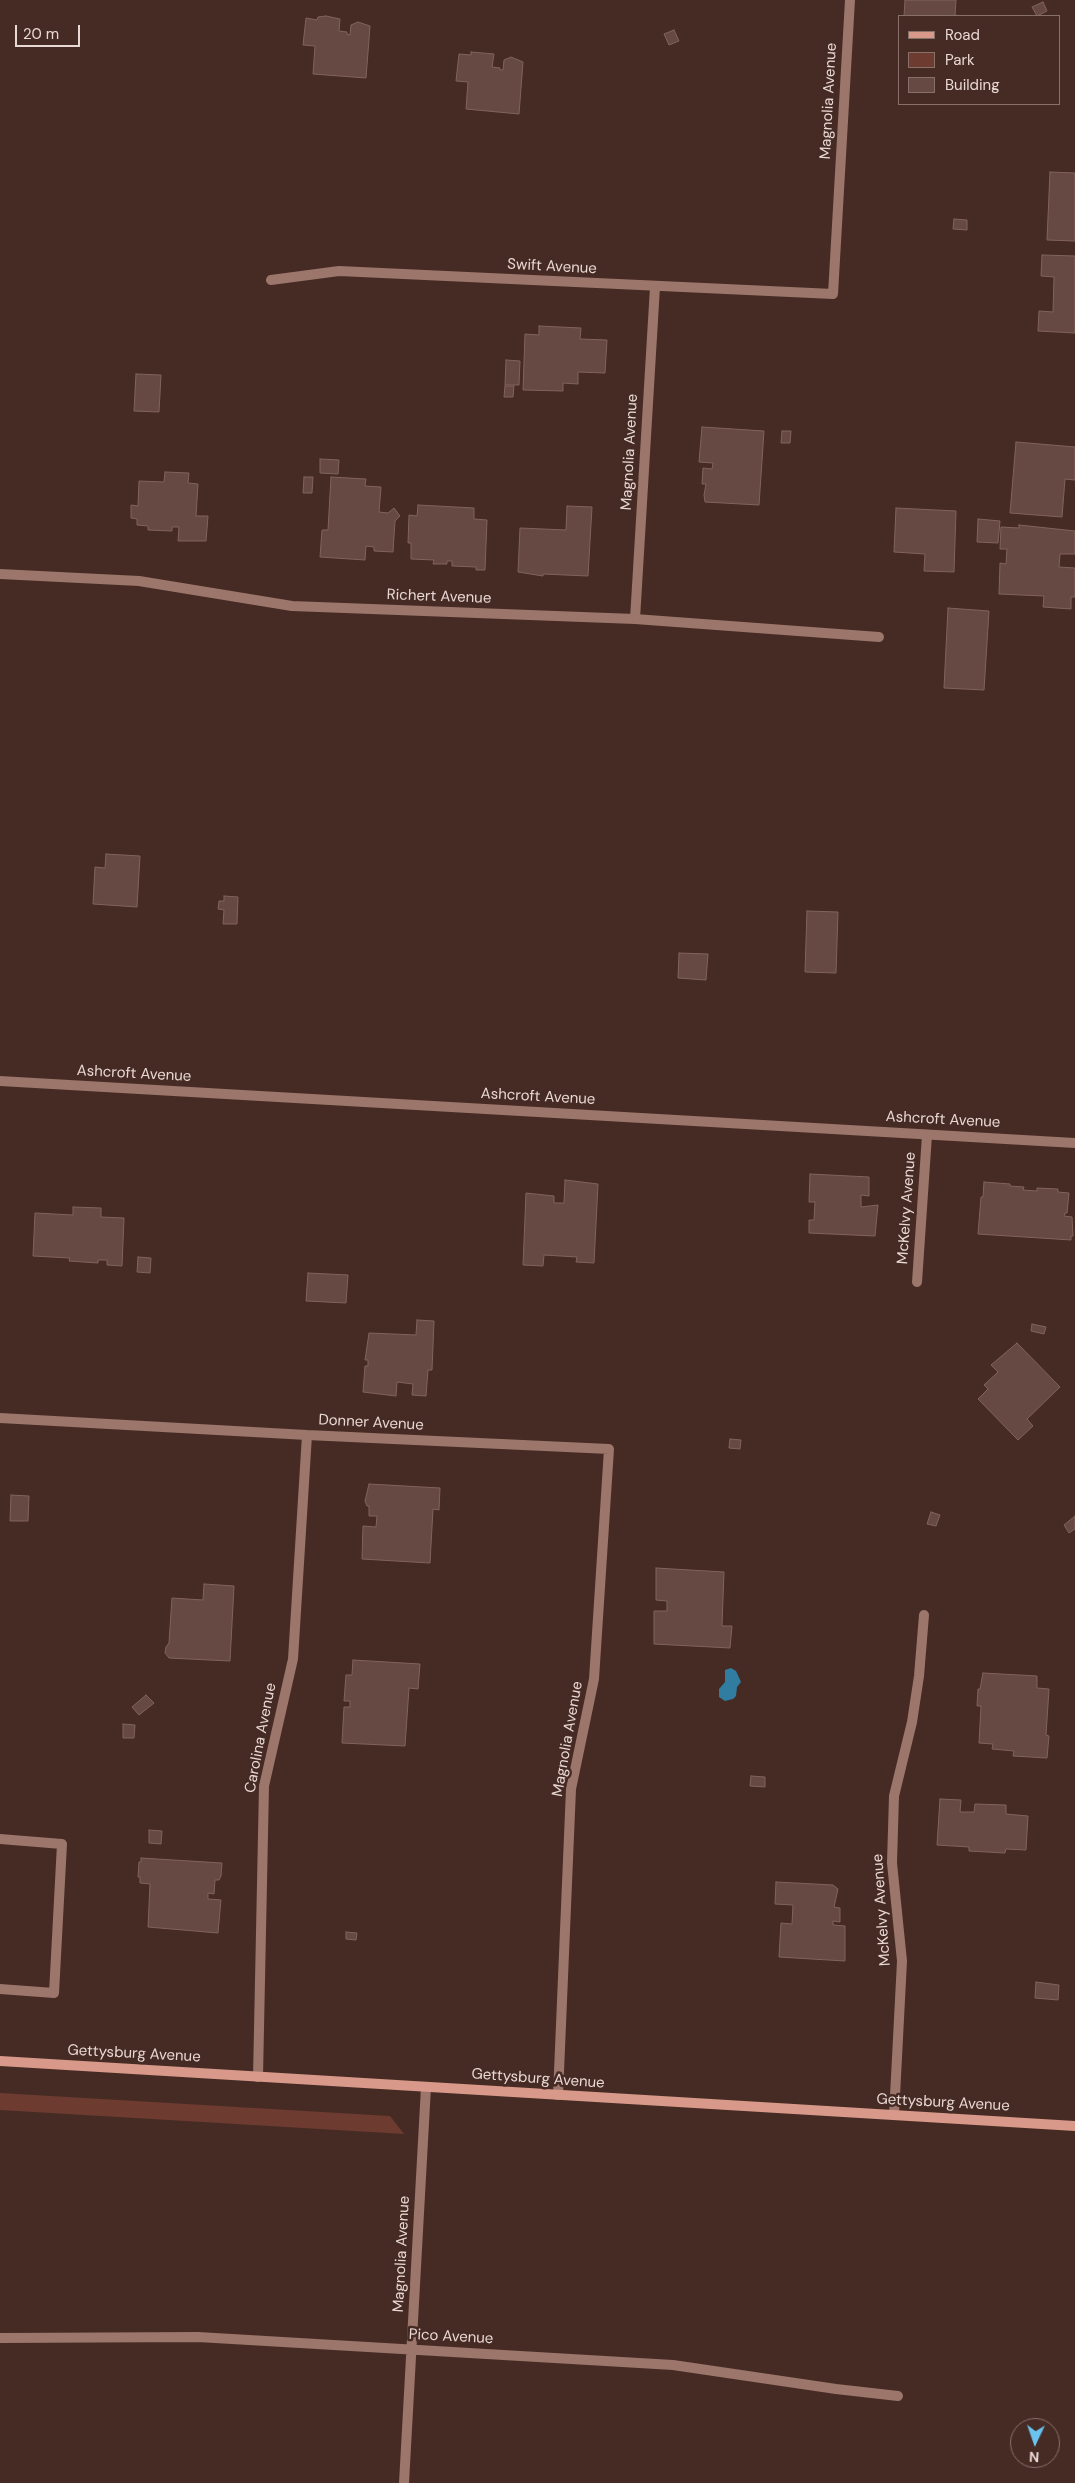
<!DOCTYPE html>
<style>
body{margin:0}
#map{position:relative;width:1075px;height:2483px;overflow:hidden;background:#452b24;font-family:"DM Sans",sans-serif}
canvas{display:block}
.legend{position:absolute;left:898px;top:15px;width:162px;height:90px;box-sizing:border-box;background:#452b24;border:1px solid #87706a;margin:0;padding:6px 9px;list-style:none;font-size:15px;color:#ead8d4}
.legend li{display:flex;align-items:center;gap:10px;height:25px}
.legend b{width:25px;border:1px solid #87706a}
.north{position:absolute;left:1010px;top:2418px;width:50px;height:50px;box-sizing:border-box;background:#452b24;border:1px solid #87706a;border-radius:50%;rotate:183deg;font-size:14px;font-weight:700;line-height:20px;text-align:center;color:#ead8d4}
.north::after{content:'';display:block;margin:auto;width:18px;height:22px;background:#6ac3f1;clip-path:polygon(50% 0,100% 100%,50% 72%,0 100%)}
.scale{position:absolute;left:15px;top:25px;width:65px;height:22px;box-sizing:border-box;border:2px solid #ead8d4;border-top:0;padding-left:6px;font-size:15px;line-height:18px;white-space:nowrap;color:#ead8d4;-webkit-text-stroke:4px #452b24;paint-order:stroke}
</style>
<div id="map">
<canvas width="1075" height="2483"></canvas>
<ul class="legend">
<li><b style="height:6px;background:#d8998a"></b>Road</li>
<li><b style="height:14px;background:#6e3b30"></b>Park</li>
<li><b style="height:14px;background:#664942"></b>Building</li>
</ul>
<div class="north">N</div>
<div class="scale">20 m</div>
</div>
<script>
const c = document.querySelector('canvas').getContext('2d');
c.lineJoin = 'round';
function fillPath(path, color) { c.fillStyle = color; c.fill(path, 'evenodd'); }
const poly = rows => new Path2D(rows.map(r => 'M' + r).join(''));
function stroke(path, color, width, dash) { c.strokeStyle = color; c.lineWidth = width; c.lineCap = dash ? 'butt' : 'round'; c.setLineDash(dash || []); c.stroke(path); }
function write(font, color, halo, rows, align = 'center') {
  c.font = font + ' "DM Sans",sans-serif'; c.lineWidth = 5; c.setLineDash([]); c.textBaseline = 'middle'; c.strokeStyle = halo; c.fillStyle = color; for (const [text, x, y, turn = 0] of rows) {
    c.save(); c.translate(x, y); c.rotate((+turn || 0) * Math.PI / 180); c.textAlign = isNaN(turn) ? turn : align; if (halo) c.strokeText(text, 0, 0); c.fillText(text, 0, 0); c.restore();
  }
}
fillPath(poly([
 [0,2093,390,2116,404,2134,0,2110]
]), '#6e3b30');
fillPath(poly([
 [731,1668,736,1671,741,1682,737,1687,736,1696,733,1699,725,1701,719,1697,719,1689,725,1682,725,1670]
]), '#317da2');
const building = poly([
 [905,0,956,0,955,15,962,16,904,16,905,0],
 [1043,2,1047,11,1037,16,1032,7,1043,2],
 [326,16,340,19,339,31,347,32,347,34,350,35,351,25,358,22,370,26,366,78,313,74,315,46,303,45,306,18,317,20,318,17,326,16],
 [674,30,679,41,669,45,664,34,674,30],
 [471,52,494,54,492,67,500,68,500,70,503,70,504,60,511,57,523,62,519,114,466,109,468,82,456,81,459,54,471,55,471,52],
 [1050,172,1075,173,1075,241,1047,240,1050,172],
 [954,219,967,220,967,230,953,229,954,219],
 [1042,255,1075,256,1075,333,1038,331,1039,311,1053,312,1054,277,1041,276,1042,255],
 [539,326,581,328,580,339,607,340,605,373,578,372,578,384,563,383,563,391,523,390,525,334,539,335,539,326],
 [506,360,520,361,519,385,505,385,506,360],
 [136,374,161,375,159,412,134,411,136,374],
 [505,386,514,386,513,397,504,397,505,386],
 [702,427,764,431,759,505,705,502,704,495,706,484,702,484,703,468,712,469,713,463,699,462,702,427],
 [782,431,791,431,790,443,781,443,782,431],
 [1016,442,1075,447,1075,480,1065,479,1062,517,1010,513,1016,442],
 [320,459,339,460,338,474,320,473,320,459],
 [165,472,189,473,188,483,198,484,196,516,208,516,206,541,178,541,179,527,172,527,172,531,148,530,148,526,137,525,137,519,131,518,131,505,138,506,139,481,164,482,165,472],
 [304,477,313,477,312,493,303,493,304,477],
 [331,477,366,479,365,486,381,487,379,512,388,513,394,508,400,516,395,521,393,552,374,551,374,547,366,546,365,560,320,557,322,530,328,530,331,477],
 [418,505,474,508,474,519,487,520,485,570,476,570,476,567,452,566,452,561,447,561,447,564,433,564,434,560,411,559,411,543,408,543,409,515,417,516,418,505],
 [567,506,592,507,588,576,543,574,543,576,518,572,520,528,566,530,567,506],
 [896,508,956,511,954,572,924,571,925,554,894,552,896,508],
 [978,519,1000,521,998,543,977,542,978,519],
 [1019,525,1075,531,1075,554,1060,554,1059,567,1075,568,1075,597,1071,597,1071,609,1043,607,1044,596,999,594,1000,563,1006,564,1007,549,1000,549,1001,527,1019,528,1019,525],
 [948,608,989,611,984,690,944,688,948,608],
 [106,854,140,856,137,907,93,904,95,867,105,868,106,854],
 [224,896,238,897,237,924,223,924,224,910,218,909,219,901,224,901,224,896],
 [807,911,838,912,836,973,805,972,807,911],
 [679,953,708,954,706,980,678,978,679,953],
 [810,1174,869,1177,869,1196,861,1195,861,1207,878,1205,875,1236,809,1233,809,1220,814,1220,815,1202,809,1202,810,1174],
 [565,1180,598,1184,594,1263,576,1262,577,1257,544,1255,543,1266,523,1265,526,1193,554,1196,554,1203,564,1203,565,1180],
 [984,1182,1010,1184,1010,1186,1024,1187,1023,1190,1037,1191,1037,1188,1058,1189,1058,1192,1069,1193,1067,1213,1065,1213,1064,1216,1072,1217,1073,1236,1071,1236,1071,1240,978,1234,981,1197,983,1197,984,1182],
 [73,1207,101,1208,101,1217,124,1218,122,1266,107,1265,107,1260,98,1260,98,1263,69,1261,70,1258,33,1256,35,1213,73,1215,73,1207],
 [138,1257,151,1258,150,1273,137,1272,138,1257],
 [308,1273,348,1275,346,1303,306,1301,308,1273],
 [417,1320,434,1321,432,1370,428,1370,426,1396,412,1395,413,1384,397,1382,396,1396,363,1392,365,1366,368,1366,368,1360,365,1360,369,1333,416,1335,417,1320],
 [1032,1324,1046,1327,1044,1334,1031,1331,1032,1324],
 [1017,1343,1060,1387,1027,1419,1033,1426,1018,1440,978,1399,988,1389,984,1385,998,1372,991,1365,1017,1343],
 [730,1439,741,1440,740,1449,729,1448,730,1439],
 [369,1484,440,1488,439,1510,433,1509,430,1563,362,1559,363,1526,376,1527,377,1516,369,1516,369,1506,367,1506,365,1501,369,1484],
 [11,1495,29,1496,28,1521,10,1521,11,1495],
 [931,1512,940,1515,936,1526,927,1524,931,1512],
 [1075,1516,1075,1529,1069,1533,1064,1525,1075,1516],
 [656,1568,724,1572,722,1626,732,1626,730,1648,654,1644,654,1611,667,1611,667,1601,656,1600,656,1568],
 [204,1584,234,1586,230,1661,169,1658,165,1653,166,1647,169,1643,172,1598,203,1600,204,1584],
 [353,1660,420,1664,418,1689,409,1688,405,1746,342,1743,344,1707,350,1707,350,1701,344,1701,346,1675,352,1675,353,1660],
 [983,1673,1037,1676,1037,1688,1049,1689,1046,1735,1049,1736,1047,1758,1013,1756,1014,1751,992,1749,993,1744,979,1743,981,1706,977,1706,978,1689,980,1689,983,1673],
 [146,1695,154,1703,139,1715,132,1707,146,1695],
 [123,1724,135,1725,134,1738,123,1738,123,1724],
 [751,1776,765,1777,765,1787,750,1786,751,1776],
 [940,1799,961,1800,960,1812,974,1812,975,1804,1006,1805,1006,1814,1028,1816,1026,1850,1006,1849,1005,1853,969,1851,969,1847,937,1845,940,1799],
 [149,1830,162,1831,161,1844,149,1843,149,1830],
 [141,1858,222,1863,221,1876,219,1880,215,1880,214,1894,208,1893,208,1899,221,1900,218,1933,148,1927,150,1884,140,1883,140,1877,138,1877,139,1862,141,1862,141,1858],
 [776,1882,833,1885,838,1889,834,1907,840,1908,840,1922,833,1921,833,1925,845,1926,845,1961,779,1957,781,1923,792,1924,793,1905,775,1904,776,1882],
 [346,1932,357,1933,356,1940,346,1939,346,1932],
 [1036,1982,1059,1985,1058,2000,1035,1998,1036,1982]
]);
fillPath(building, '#664942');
stroke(building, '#82635c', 1);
stroke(poly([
 [0,1839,62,1844,54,1993,0,1989]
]), '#9c756b', 10);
stroke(poly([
 [271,280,339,271,833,294,850,0],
 [0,574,139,581,292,606,635,619,879,637],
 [635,619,655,287],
 [0,1081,1075,1143],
 [917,1282,927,1135],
 [0,1418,307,1435,609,1449,594,1679,571,1789,558,2095],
 [258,2077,264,1786,293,1659,307,1435],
 [894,2115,902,1961,892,1863,894,1796,912,1722,919,1676,924,1615],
 [0,2338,198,2337,673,2365,836,2389,898,2396],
 [404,2483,426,2087]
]), '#9c756b', 10);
stroke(poly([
 [0,2061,1075,2126]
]), '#d8998a', 10);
write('15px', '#ead8d4', '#452b24', [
 ["Magnolia Avenue",829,101,-87],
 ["Swift Avenue",552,267,3],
 ["Magnolia Avenue",630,452,-87],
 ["Richert Avenue",439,597,2],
 ["Ashcroft Avenue",134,1074,3],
 ["Ashcroft Avenue",538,1097,3],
 ["Ashcroft Avenue",943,1120,3],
 ["McKelvy Avenue",907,1208,-86],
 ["Donner Avenue",371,1423,3],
 ["Carolina Avenue",261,1738,-79],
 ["Magnolia Avenue",568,1739,-80],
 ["McKelvy Avenue",882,1910,-94],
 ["Gettysburg Avenue",134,2054,3],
 ["Gettysburg Avenue",538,2079,4],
 ["Gettysburg Avenue",943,2103,3],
 ["Magnolia Avenue",402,2254,-87],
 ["Pico Avenue",451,2337,3]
]);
</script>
